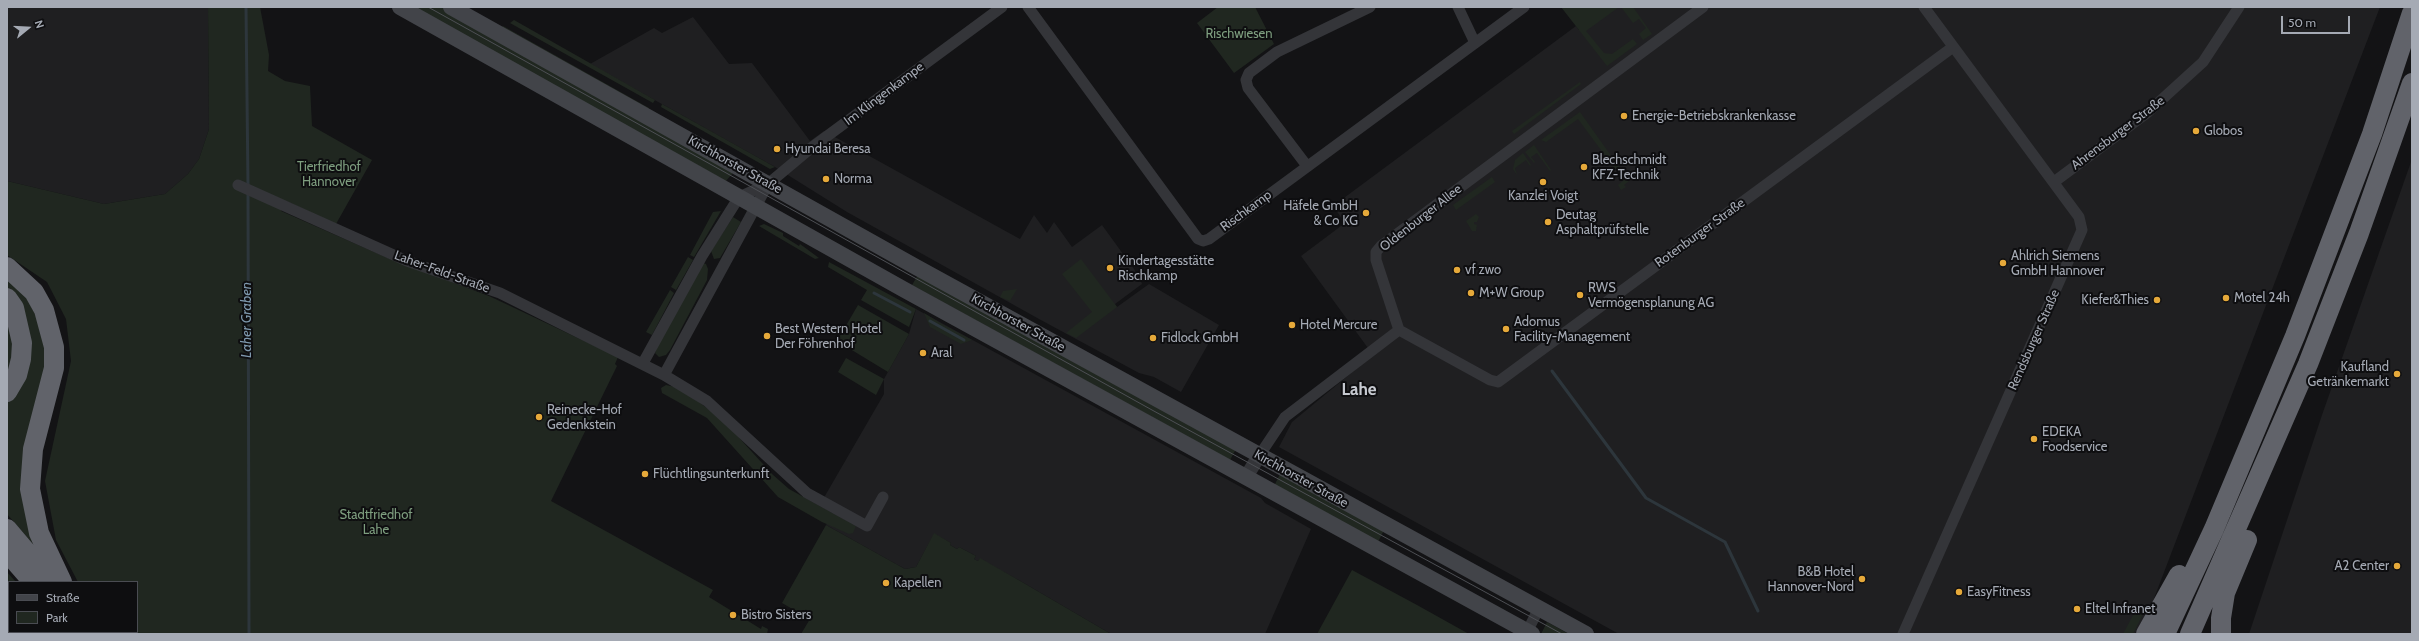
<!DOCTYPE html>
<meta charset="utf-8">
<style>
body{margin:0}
#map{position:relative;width:2419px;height:641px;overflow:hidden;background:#131315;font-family:Cabin,sans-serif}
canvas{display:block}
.frame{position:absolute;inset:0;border:8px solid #a5aab4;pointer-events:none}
.legend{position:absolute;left:8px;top:581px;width:130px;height:52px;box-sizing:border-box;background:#0e0e10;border:1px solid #4a4c52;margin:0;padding:5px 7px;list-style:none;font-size:12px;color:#a5aab4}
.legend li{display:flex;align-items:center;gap:8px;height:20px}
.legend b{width:20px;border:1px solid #4a4c52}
.north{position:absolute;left:8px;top:8px;width:40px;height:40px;-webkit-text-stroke:3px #0e0e10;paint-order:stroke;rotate:72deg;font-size:11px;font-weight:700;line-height:16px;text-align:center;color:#a5aab4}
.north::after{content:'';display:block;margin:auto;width:14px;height:18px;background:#a5aab4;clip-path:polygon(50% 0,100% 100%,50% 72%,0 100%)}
.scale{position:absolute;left:2281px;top:16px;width:69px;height:18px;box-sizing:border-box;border:2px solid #a5aab4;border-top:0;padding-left:5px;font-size:12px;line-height:14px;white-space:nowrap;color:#a5aab4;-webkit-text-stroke:3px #0e0e10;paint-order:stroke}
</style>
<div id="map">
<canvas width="2419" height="641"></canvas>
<div class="frame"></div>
<ul class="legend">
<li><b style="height:5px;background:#424449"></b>Straße</li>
<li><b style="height:11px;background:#202720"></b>Park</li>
</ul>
<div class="north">N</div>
<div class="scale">50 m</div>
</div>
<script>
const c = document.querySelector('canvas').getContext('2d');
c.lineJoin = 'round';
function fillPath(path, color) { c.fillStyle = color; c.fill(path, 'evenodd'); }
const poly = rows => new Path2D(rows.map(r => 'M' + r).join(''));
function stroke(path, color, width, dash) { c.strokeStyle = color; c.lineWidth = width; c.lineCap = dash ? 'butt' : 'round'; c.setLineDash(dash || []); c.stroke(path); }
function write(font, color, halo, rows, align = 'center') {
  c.font = font + ' Cabin,sans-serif'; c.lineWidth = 4; c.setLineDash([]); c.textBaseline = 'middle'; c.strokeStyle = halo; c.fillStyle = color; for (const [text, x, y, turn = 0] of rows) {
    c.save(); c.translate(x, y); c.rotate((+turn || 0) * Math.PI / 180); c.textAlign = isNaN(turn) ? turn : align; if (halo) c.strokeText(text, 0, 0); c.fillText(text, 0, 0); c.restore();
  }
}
fillPath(poly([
 [7,7,208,7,209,129,199,159,188,174,165,194,104,204,7,181],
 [1609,7,2380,7,2153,601,2135,634,1619,634,1279,447,1292,422,1373,355,1301,256,1345,223,1333,206,1576,26,1579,30],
 [693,17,729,64,752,63,810,141,824,131,1020,239,1034,215,1047,233,1054,222,1072,247,1102,225,1139,276,1142,284,1115,304,1117,307,1149,284,1219,325,1181,392,1154,377,1139,373,1039,319,847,212,775,167,590,64,654,28,662,33],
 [2412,159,2412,634,2249,634,2322,415],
 [916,309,1261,498,1265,503,1311,529,1265,634,1111,634,1022,582,980,559,978,561,974,559,976,556,959,547,957,549,950,545,951,543,934,534,916,567,905,569,826,525,835,508,822,501,884,394,884,379,909,334]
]), '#1f1f21');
fillPath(poly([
 [208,7,260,7,269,55,268,71,285,81,310,86,312,126,372,160,336,224,286,201,281,211,390,259,489,296,618,357,615,364,617,366,551,501,713,590,709,597,761,629,762,626,768,629,767,634,114,634,112,632,137,632,137,582,78,582,56,540,45,481,71,361,66,319,47,282,7,255,7,181,104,204,165,194,188,174,199,159,209,129],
 [410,7,442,7,733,170,732,174,726,181],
 [1218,7,1255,7,1274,44,1234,73,1197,23],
 [1561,7,1619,7,1586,31,1604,53,1612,54,1633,39,1637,44,1607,66],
 [1621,7,1633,7,1652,34,1643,40,1639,34,1646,28,1639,19,1633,23],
 [514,20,655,100,653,103,510,23],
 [503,26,649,108,645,110,501,28],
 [1580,82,1581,84,1514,134,1512,131],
 [662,104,725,139,775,167,770,169,661,107],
 [1580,112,1629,181,1624,185,1626,187,1621,190,1618,185,1625,179,1619,172,1618,173,1578,119,1546,142,1541,140],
 [1534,145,1551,170,1550,171,1537,153,1531,157,1535,162,1534,163,1525,152],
 [1523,153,1531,165,1530,166,1526,160,1515,168,1517,175,1513,169,1515,160],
 [1492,177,1495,182,1456,210,1453,205],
 [721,211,694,257,690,255,713,212],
 [1476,214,1479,217,1477,222,1474,222,1474,224,1477,225,1476,231,1472,231,1466,221],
 [733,217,741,222,720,258,714,259,711,251],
 [764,224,783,233,783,236,799,246,800,244,819,258,815,259,759,226],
 [688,257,693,260,676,290,671,287],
 [1081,259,1117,307,1076,338,1066,333,1092,312,1062,274],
 [829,262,916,309,909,327,861,300,867,290,828,267],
 [703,263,706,264,708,269,707,280,670,350,666,355,659,357,655,353,659,341],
 [918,275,1236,449,1230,460,912,285],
 [7,276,24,292,44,332,47,364,41,393,39,551,7,514,7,398,13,392,11,292,7,287],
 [1017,289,1010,301,1000,297,1003,291],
 [670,290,674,293,652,335,646,332],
 [858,305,909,334,888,372,837,341],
 [7,307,18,342,7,376],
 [924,313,942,324,972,340,961,344,930,327],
 [846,358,884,379,876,395,838,372],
 [666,385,680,388,723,420,772,474,789,489,856,526,853,533,849,534,822,522,778,497,707,418,662,393,661,388],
 [1280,474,1384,530,1377,544,1273,488],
 [826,525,905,569,916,567,934,533,951,543,950,545,957,549,959,547,976,556,974,559,978,561,980,558,1022,582,1111,634,801,634,810,619,782,603],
 [1352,570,1417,605,1469,634,1317,634],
 [7,572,16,582,9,582,9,632,58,632,59,634,7,634],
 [2139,604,2146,608,2133,634,2123,634],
 [1547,622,1569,634,1541,634]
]), '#202720');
stroke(poly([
 [246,7,248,186],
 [248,192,249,634],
 [874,293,910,312],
 [930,321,964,340],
 [1552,371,1646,498,1725,542,1758,611]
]), '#2d363c', 3);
stroke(poly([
 [1028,7,1198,239,1203,241,1209,239,1524,7],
 [1458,7,1475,43],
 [1307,166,1248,88,1246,80,1249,73,1277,52,1370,7],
 [2054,182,2148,112,2203,62,2239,7],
 [238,185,407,261,500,293,664,375,707,401,807,493,867,526,883,497],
 [1399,330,1490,380,1498,382,1953,47],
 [1399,330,1376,260,1376,252,1381,246,1703,7],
 [643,363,702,256,739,197,768,184,811,148,1002,7],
 [664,375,768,184],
 [1259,456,1285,417,1399,330],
 [1526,634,1539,608],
 [1903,634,2082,230,2079,217,1924,7]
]), '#343539', 11);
stroke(poly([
 [1246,477,1259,456]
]), '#343539', 14);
stroke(poly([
 [400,7,903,289,1532,634],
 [451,7,916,267,1586,634]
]), '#424449', 16);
stroke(poly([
 [7,267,34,292,44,310,54,347,54,368,33,449,30,489,39,533,62,582],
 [7,298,14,308,22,343,21,359,17,375,7,392],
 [7,529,52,582],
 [7,552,33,582],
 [73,632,75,634],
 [92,632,94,634],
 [2146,634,2179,575],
 [2165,634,2214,529,2295,336,2372,134,2412,13],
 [2190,634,2308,364,2359,233,2412,83],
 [2221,634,2221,618,2225,593,2247,540]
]), '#61636a', 20);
stroke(poly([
 [428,7,1152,410,1562,634]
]), '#4d4f54', 1);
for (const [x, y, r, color] of [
 [1624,116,4,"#e6a93a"],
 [2196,131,4,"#e6a93a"],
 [777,149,4,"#e6a93a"],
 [1584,167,4,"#e6a93a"],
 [826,179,4,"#e6a93a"],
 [1543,182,4,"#e6a93a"],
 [1366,213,4,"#e6a93a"],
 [1548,222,4,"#e6a93a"],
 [2003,263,4,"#e6a93a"],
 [1110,268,4,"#e6a93a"],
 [1457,270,4,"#e6a93a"],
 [1471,293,4,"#e6a93a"],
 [1580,295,4,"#e6a93a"],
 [2226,298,4,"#e6a93a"],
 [2157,300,4,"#e6a93a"],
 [1292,325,4,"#e6a93a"],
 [1506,329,4,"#e6a93a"],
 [767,336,4,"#e6a93a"],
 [1153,338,4,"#e6a93a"],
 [923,353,4,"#e6a93a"],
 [2397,374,4,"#e6a93a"],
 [539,417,4,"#e6a93a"],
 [2034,439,4,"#e6a93a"],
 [645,474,4,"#e6a93a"],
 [2397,566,4,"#e6a93a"],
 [1862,579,4,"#e6a93a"],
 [886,583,4,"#e6a93a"],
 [1959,592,4,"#e6a93a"],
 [2077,609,4,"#e6a93a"],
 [733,615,4,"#e6a93a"]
]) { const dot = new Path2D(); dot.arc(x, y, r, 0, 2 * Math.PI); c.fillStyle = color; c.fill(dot); stroke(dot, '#0e0e10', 1.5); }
write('13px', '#7e9e7f', '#0e0e10', [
 ["Rischwiesen",1239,34],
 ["Tierfriedhof",329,167],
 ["Hannover",329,182],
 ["Stadtfriedhof",376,515],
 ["Lahe",376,530]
]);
write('13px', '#a5aab4', '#0e0e10', [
 ["Im Klingenkampe",884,94,-37],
 ["Ahrensburger Straße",2118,133,-37],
 ["Kirchhorster Straße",735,165,29],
 ["Rischkamp",1246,211,-36],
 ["Oldenburger Allee",1421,218,-38],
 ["Rotenburger Straße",1700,233,-36],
 ["Laher-Feld-Straße",442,272,20],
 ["Kirchhorster Straße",1018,323,29],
 ["Rendsburger Straße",2034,340,-66],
 ["Kirchhorster Straße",1301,479,29]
]);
write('13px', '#a5aab4', '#0e0e10', [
 ["Energie-Betriebskrankenkasse",1632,116],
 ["Globos",2204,131],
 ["Hyundai Beresa",785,149],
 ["Blechschmidt",1592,160],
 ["KFZ-Technik",1592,175],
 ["Norma",834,179],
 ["Kanzlei Voigt",1543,196,"center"],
 ["Häfele GmbH",1358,206,"right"],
 ["& Co KG",1358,221,"right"],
 ["Deutag",1556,215],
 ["Asphaltprüfstelle",1556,230],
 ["Ahlrich Siemens",2011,256],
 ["GmbH Hannover",2011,271],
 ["Kindertagesstätte",1118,261],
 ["Rischkamp",1118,276],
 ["vf zwo",1465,270],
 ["RWS",1588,288],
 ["Vermögensplanung AG",1588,303],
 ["M+W Group",1479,293],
 ["Motel 24h",2234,298],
 ["Kiefer&Thies",2149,300,"right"],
 ["Adomus",1514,322],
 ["Facility-Management",1514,337],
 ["Hotel Mercure",1300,325],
 ["Best Western Hotel",775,329],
 ["Der Föhrenhof",775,344],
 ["Fidlock GmbH",1161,338],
 ["Aral",931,353],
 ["Kaufland",2389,367,"right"],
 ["Getränkemarkt",2389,382,"right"],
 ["Reinecke-Hof",547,410],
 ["Gedenkstein",547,425],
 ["EDEKA",2042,432],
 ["Foodservice",2042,447],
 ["Flüchtlingsunterkunft",653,474],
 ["A2 Center",2389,566,"right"],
 ["B&B Hotel",1854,572,"right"],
 ["Hannover-Nord",1854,587,"right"],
 ["Kapellen",894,583],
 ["EasyFitness",1967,592],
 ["Eltel Infranet",2085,609],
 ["Bistro Sisters",741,615]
], 'left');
write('italic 14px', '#7e98ad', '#0e0e10', [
 ["Laher Graben",247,320,-90]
]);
write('bold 17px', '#c6c9d0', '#0e0e10', [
 ["Lahe",1359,390]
]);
</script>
